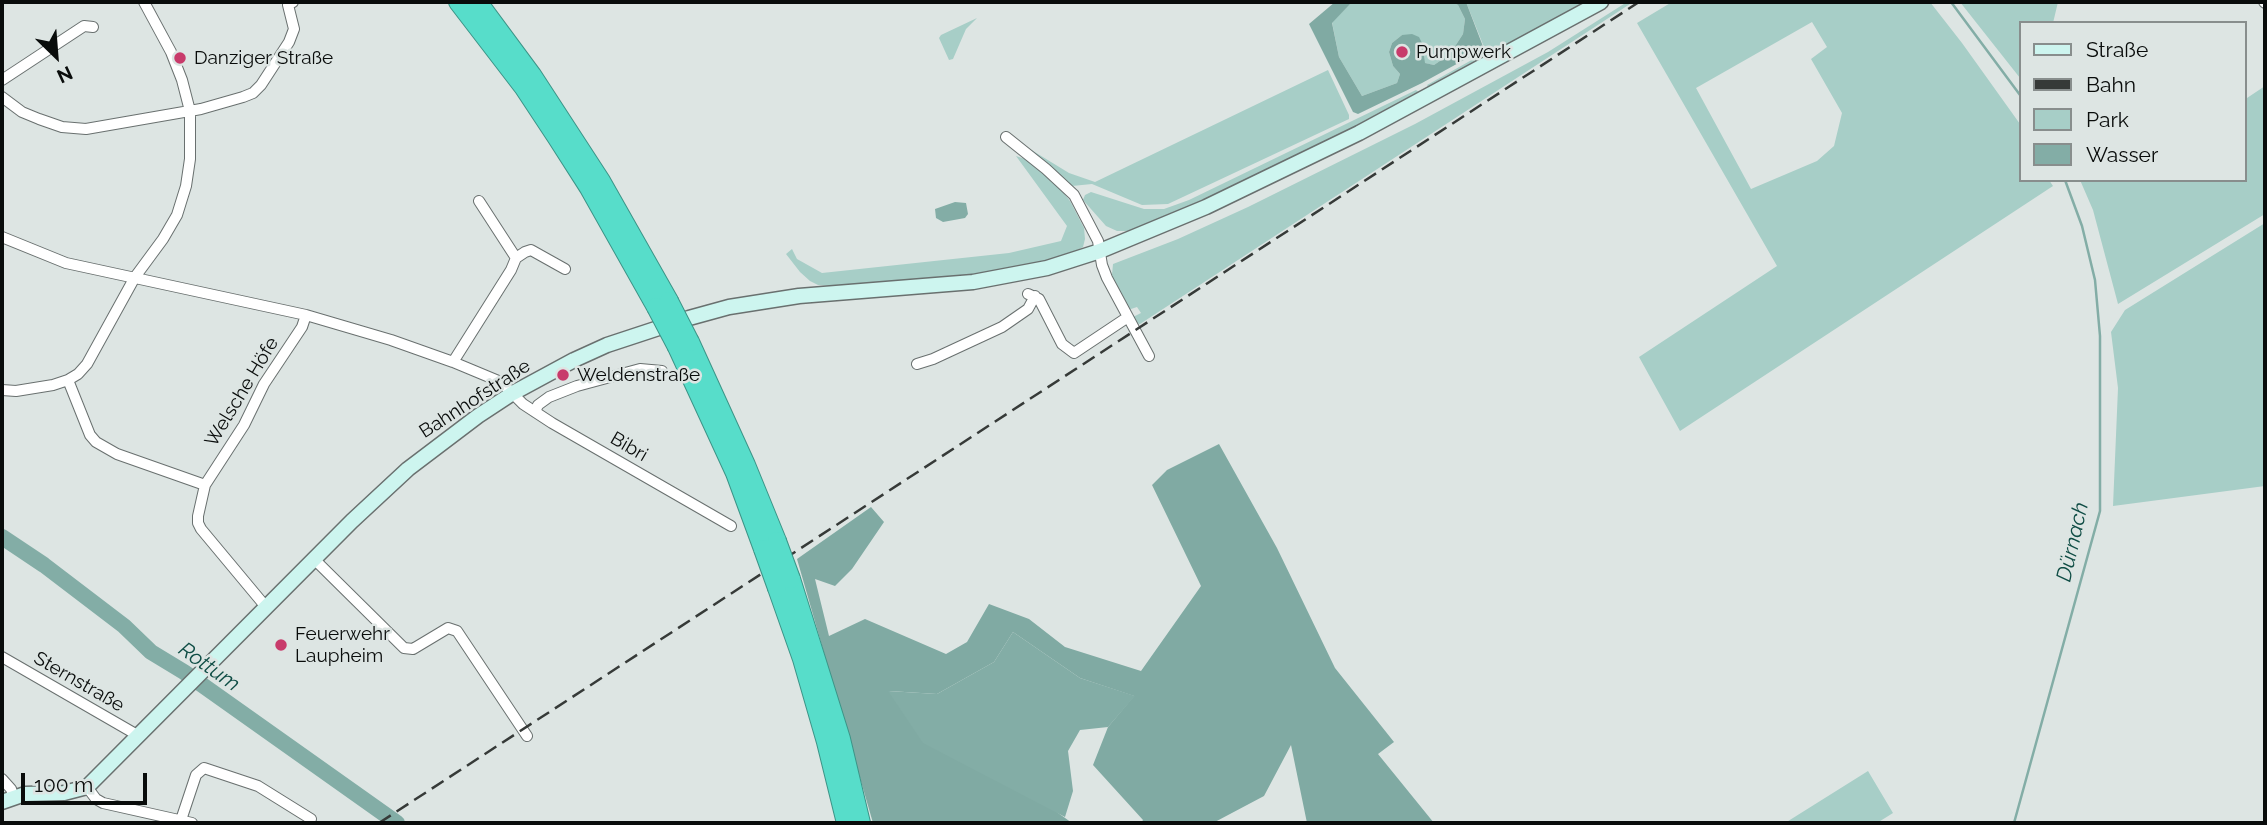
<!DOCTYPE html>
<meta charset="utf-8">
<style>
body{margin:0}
#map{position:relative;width:2267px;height:825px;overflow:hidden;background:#dde5e3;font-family:Raleway,sans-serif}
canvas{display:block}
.frame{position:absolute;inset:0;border:4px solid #090c0b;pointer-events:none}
.legend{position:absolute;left:2019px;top:21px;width:228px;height:161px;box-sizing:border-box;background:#dde5e3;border:2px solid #888e8d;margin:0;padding:9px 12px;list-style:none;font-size:21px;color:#090c0b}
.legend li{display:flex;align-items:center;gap:14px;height:35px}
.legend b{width:35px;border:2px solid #888e8d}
.north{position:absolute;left:21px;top:21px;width:70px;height:70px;-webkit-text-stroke:5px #dde5e3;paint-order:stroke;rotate:155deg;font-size:19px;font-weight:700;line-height:28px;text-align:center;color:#090c0b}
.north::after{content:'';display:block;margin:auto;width:24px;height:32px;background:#090c0b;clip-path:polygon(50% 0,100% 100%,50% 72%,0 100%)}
.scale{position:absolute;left:21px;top:773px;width:126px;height:32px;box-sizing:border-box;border:4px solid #090c0b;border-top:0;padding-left:9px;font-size:21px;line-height:24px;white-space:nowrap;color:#090c0b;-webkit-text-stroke:5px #dde5e3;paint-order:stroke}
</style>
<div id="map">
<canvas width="2267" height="825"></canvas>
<div class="frame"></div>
<ul class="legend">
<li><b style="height:9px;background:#cdf5ef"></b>Straße</li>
<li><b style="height:9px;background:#363a38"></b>Bahn</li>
<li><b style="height:19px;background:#a7cec7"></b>Park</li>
<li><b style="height:19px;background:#83ada6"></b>Wasser</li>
</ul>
<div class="north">N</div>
<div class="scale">100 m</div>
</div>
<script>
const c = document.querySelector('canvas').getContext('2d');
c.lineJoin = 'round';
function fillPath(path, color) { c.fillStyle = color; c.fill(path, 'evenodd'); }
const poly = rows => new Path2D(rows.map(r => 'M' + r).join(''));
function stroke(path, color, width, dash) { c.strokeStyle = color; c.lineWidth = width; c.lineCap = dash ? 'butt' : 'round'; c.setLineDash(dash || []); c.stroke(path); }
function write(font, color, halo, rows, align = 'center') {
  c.font = font + ' Raleway,sans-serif'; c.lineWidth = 5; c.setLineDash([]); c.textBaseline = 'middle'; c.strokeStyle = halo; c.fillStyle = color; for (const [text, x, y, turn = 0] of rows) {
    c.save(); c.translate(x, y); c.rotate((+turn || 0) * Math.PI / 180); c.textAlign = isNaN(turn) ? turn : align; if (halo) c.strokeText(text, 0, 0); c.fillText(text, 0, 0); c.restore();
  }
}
fillPath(poly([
 [1352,2,1452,2,1458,5,1465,19,1463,34,1450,54,1434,65,1424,63,1402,35,1392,43,1389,52,1393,66,1400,74,1397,83,1362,96,1339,57,1332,22],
 [1466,2,1589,2,1429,88,1427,85,1486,52],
 [1627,2,1633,2,1140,324,1136,323,1133,317,1141,313,1137,307,1128,310,1116,287,1112,275,1113,264,1178,239,1248,207,1415,124,1548,52],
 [1672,2,1930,2,1962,43,2020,124,2020,180,2049,180,2053,186,1680,431,1639,357,1777,266,1637,23],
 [1812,22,1827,47,1811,59,1842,113,1834,146,1817,161,1751,189,1696,88],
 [1960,2,2058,2,2053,23,2020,23,2020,78],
 [977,18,966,29,953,59,949,60,939,38,941,35],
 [1328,70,1349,115,1349,119,1168,204,1142,205,1092,184,1072,186,1015,140,1069,173,1095,182],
 [2265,86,2265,214,2118,304,2093,210,2080,180,2244,180,2244,100],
 [1416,90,1419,92,1420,96,1285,163,1142,227,1130,231,1117,231,1106,226,1083,200,1085,195,1091,192,1144,209,1164,209,1189,200],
 [1016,156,1025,159,1056,183,1070,201,1084,228,1085,239,1083,247,1074,252,1040,262,964,276,829,286,818,285,810,281,800,272,786,254,792,249,797,259,822,273,1009,253,1061,241,1067,226],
 [2265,223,2265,486,2113,506,2118,388,2111,332,2125,310],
 [1868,771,1893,813,1877,823,1785,823]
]), '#a7cec7');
fillPath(poly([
 [1335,2,1352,2,1332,23,1339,57,1362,96,1397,83,1400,74,1393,66,1389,52,1392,43,1402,35,1412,34,1419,37,1422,43,1425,63,1434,65,1450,54,1463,34,1465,19,1458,5,1452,2,1466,2,1484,49,1422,83,1358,114,1353,112,1309,24],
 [1219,444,1277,548,1335,668,1394,742,1378,754,1434,823,1307,823,1291,745,1264,796,1213,823,1141,823,1143,820,1093,765,1108,727,1134,696,1080,678,1013,632,994,662,937,694,889,691,1072,823,873,823,797,559,871,507,884,522,852,569,835,586,815,579,829,636,865,619,946,654,967,642,989,604,1029,619,1065,647,1141,671,1201,586,1152,485,1167,470]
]), '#80aaa3');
fillPath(poly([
 [955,202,966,203,968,214,965,218,943,222,936,218,935,209],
 [1013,632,1080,678,1135,696,1108,727,1080,730,1068,751,1073,791,1065,817,923,743,888,691,937,694,994,662]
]), '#83ada6');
stroke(poly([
 [1951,2,2020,95],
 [2014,823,2100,511,2100,336,2095,280,2082,226,2065,180]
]), '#83ada6', 2.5);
stroke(poly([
 [2,537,44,565,124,626,151,652,184,672,397,823]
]), '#83ada6', 16);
const street = poly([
 [2264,2,2265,3],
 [2,80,84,26,93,27],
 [2,97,22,112,39,119,62,127,86,129,201,109,243,97,253,93,261,85,289,42,294,29,288,5,293,2],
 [1006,137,1046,169,1074,195,1098,241,1102,265,1107,278,1149,356],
 [2,237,66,263,306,315,391,340,453,362,501,382,523,404,552,423,731,526],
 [516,258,525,252,531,250,565,269],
 [1028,294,1039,299,1062,344,1074,353,1128,317],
 [453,362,511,270,516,258,479,201],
 [917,364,933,359,1002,327,1028,309,1035,296],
 [68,380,90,435,96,442,117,454,205,485],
 [2,390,16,391,53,385,68,380,78,374,87,364,135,277,163,239,177,215,186,186,190,159,190,111,182,80,171,52,144,2],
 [535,412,538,405,549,397,577,386,640,369,662,371],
 [314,559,404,648,413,649,448,628,457,631,527,736],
 [266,607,201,529,198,523,198,516,205,485,244,425,264,384,302,327,306,315],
 [2,657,139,736],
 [2,779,11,789,14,798],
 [87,787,96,799,103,803,192,823],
 [181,820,196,775,204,768,258,786,311,819]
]);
const secondary = poly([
 [2,802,25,794,64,793,87,787,352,521,408,469,478,416,513,393,574,360,607,345,689,318,729,307,799,296,973,282,1047,268,1100,251,1206,207,1359,133,1601,2]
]);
const highway = poly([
 [458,2,524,88,557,138,589,188,656,307],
 [478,2,532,75,601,181,669,301],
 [690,342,746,465,777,541],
 [677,347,735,473,763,549],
 [791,579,841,739,861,823],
 [777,588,802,659,826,742,846,823]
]);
stroke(street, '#69706f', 12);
stroke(secondary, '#69706f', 17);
stroke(highway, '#3c9487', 20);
stroke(street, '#fff', 10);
stroke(secondary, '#cdf5ef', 14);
stroke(highway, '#57ddca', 18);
stroke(poly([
 [379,823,1639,2]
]), '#363a38', 2.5, [14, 7]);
const highwayBridge = poly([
 [669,301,690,342],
 [656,307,677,347],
 [777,541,791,579],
 [763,549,777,588]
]);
stroke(highwayBridge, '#3c9487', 20, []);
stroke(highwayBridge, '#57ddca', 18);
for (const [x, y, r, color] of [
 [1402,52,7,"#c83b6b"],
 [180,58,7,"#c83b6b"],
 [563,375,7,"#c83b6b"],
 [281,645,7,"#c83b6b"]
]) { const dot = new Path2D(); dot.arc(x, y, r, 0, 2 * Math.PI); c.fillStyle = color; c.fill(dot); stroke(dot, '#dde5e3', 2.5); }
write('19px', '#090c0b', '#dde5e3', [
 ["Pumpwerk",1416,52],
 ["Danziger Straße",194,58],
 ["Weldenstraße",577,375],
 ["Feuerwehr",295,634],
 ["Laupheim",295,656]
], 'left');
write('19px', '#090c0b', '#dde5e3', [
 ["Welsche Höfe",242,392,-59],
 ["Bahnhofstraße",475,399,-33],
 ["Bibri",629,447,30],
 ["Sternstraße",79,682,30]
]);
write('italic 21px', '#0f4d45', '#dde5e3', [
 ["Dürnach",2073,542,-77],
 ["Rottum",209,667,35]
]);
</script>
